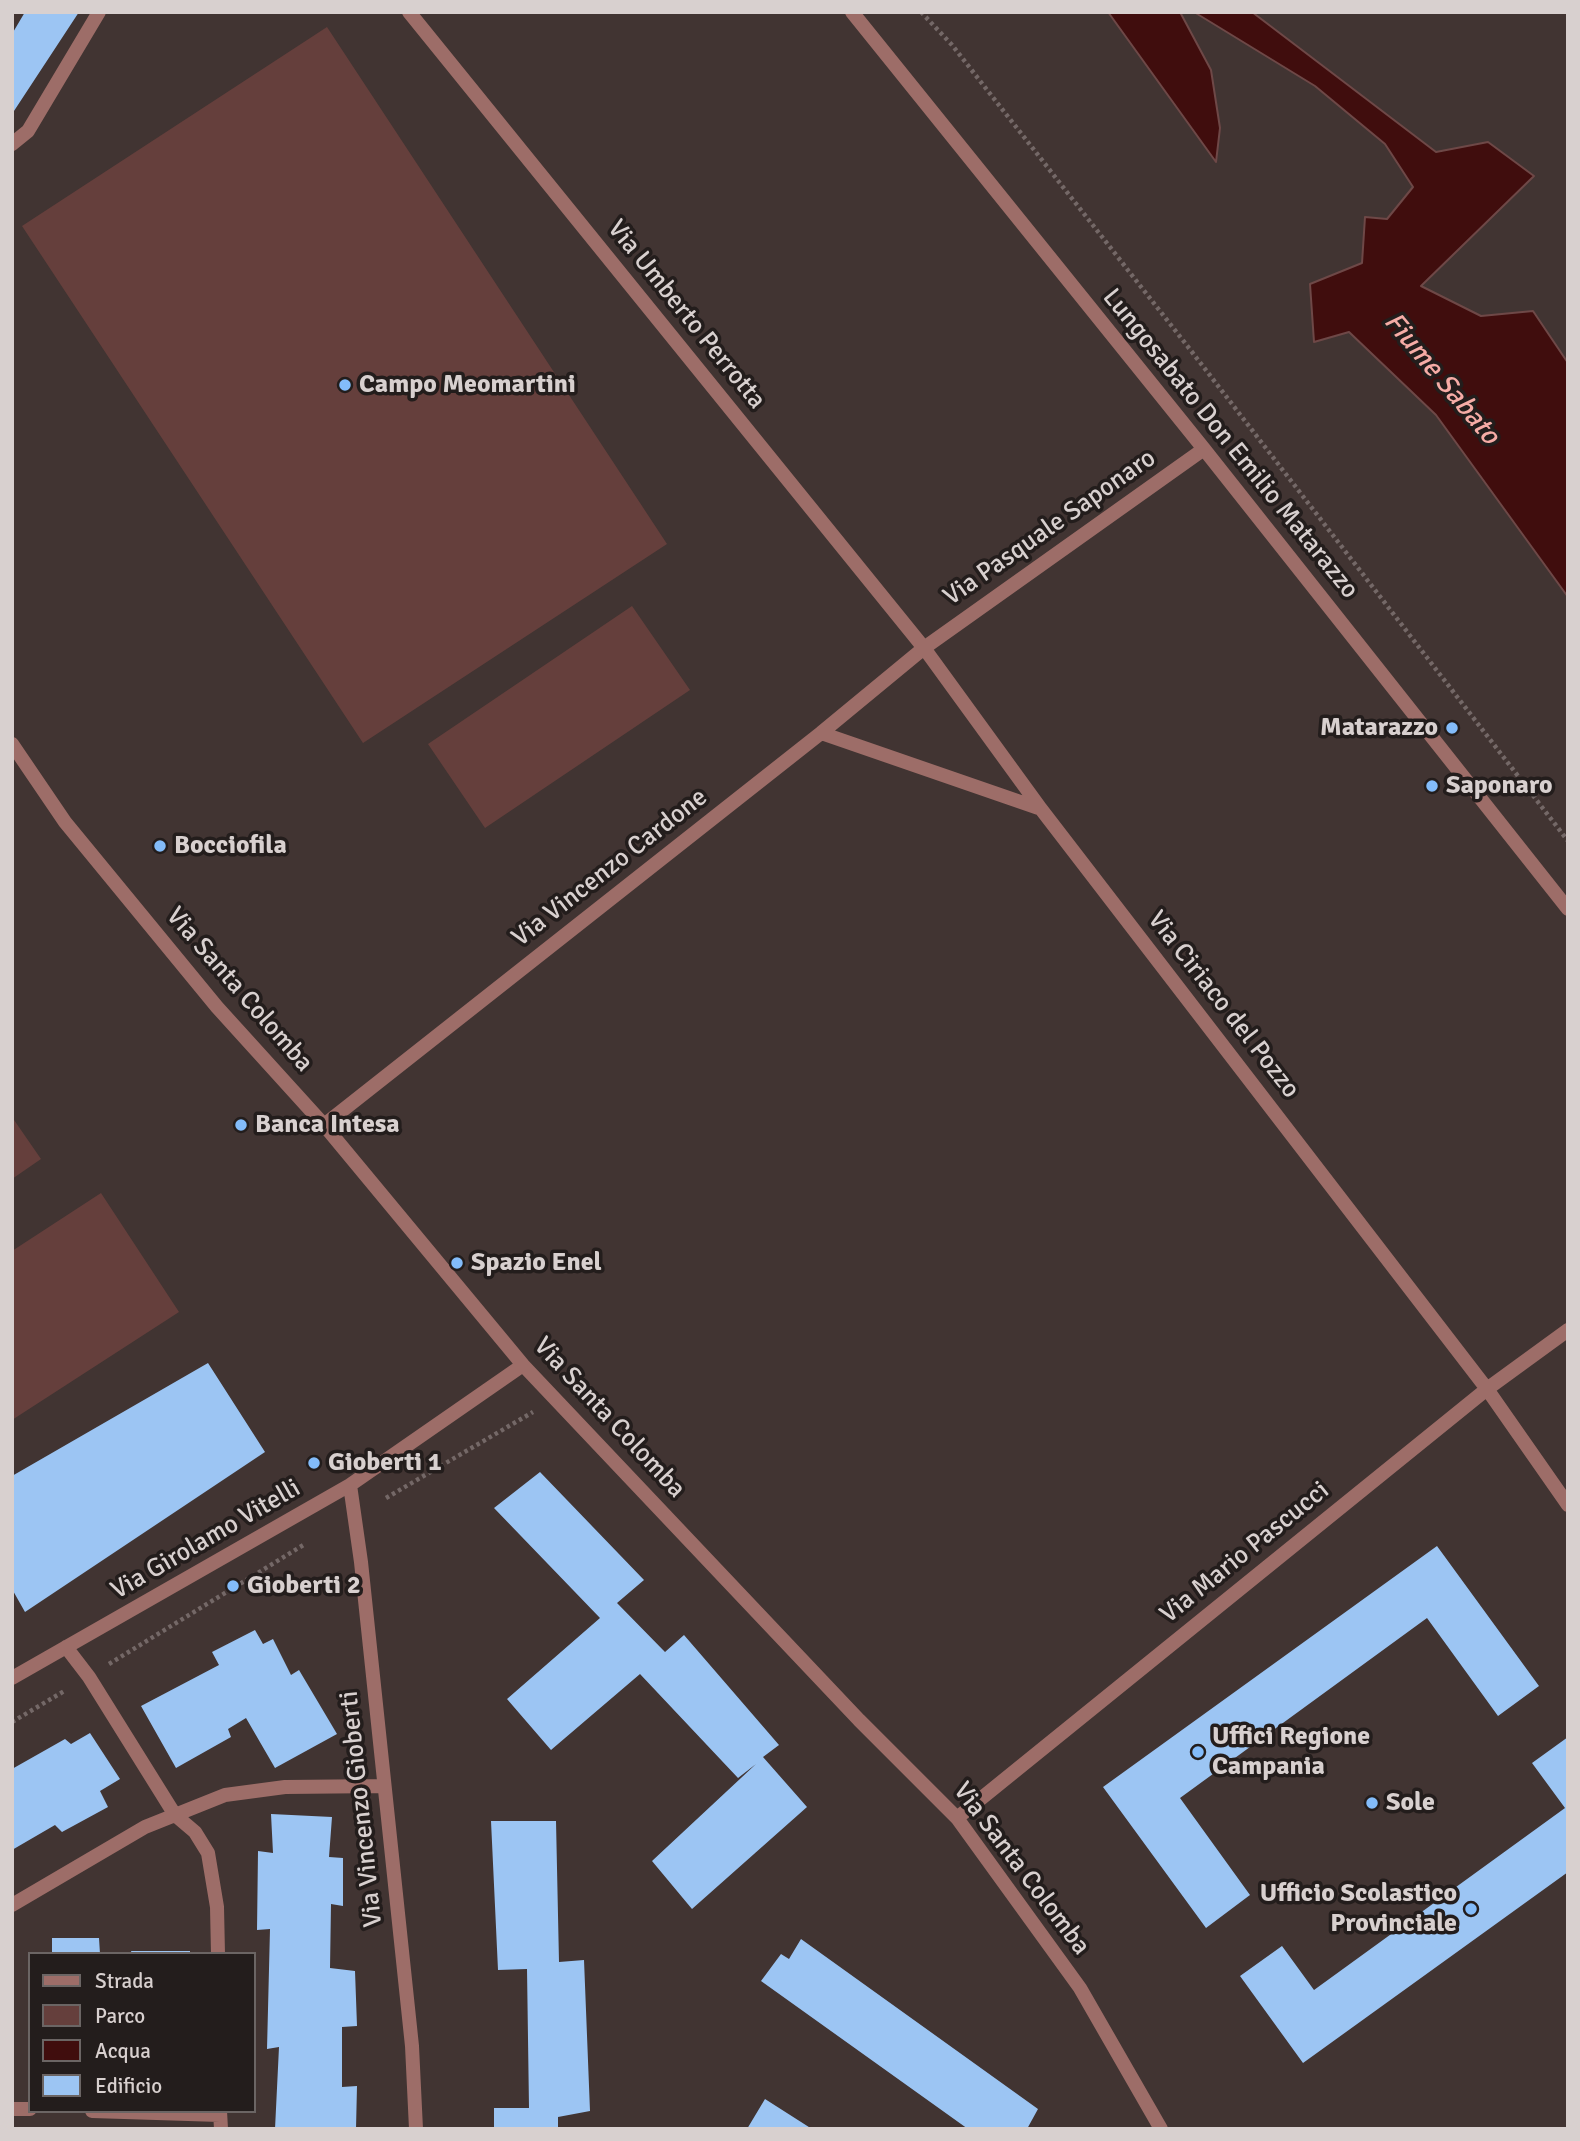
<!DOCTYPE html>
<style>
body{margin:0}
#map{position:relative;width:1580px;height:2141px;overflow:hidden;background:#413432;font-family:Signika,sans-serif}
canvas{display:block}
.frame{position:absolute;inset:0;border:14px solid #d8d0cf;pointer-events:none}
.legend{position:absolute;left:28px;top:1952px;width:228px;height:161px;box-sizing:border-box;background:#231d1c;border:2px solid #6b6564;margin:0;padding:9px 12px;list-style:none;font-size:21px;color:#d8d0cf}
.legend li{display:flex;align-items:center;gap:14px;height:35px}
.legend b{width:35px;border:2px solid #6b6564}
</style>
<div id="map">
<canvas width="1580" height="2141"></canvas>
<div class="frame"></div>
<ul class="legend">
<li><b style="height:9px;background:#9d6d68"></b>Strada</li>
<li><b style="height:19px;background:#653f3c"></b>Parco</li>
<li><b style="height:19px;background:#400d0d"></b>Acqua</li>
<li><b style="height:19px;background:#9cc5f3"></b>Edificio</li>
</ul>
</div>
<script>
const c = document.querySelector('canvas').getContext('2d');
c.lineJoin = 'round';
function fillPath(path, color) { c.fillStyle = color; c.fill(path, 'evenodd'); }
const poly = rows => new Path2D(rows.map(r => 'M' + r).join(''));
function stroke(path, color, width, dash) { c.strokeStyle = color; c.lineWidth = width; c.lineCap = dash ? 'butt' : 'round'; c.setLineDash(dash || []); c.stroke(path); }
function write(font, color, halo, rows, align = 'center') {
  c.font = font + ' Signika,sans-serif'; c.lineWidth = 7; c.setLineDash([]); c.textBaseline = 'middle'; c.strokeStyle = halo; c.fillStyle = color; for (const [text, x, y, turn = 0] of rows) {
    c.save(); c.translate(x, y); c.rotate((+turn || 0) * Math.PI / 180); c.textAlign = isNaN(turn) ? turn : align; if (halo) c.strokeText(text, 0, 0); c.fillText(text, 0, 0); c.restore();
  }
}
fillPath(poly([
 [327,27,667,544,363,743,22,226],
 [632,606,690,690,485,828,428,744],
 [12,1117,41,1159,12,1179],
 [101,1193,179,1312,12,1420,12,1251]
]), '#653f3c');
const water = poly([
 [1108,12,1180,12,1211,70,1220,128,1216,162,1108,12],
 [1194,12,1252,12,1436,152,1488,142,1534,176,1421,286,1481,316,1533,311,1568,363,1568,597,1436,415,1349,332,1314,342,1310,284,1362,263,1365,217,1387,219,1413,187,1385,144,1315,86,1194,12]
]);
fillPath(water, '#400d0d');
stroke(water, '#6e4847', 2);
fillPath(poly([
 [25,12,79,12,12,114,12,34],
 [208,1363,265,1452,25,1612,12,1589,12,1476],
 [540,1472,644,1580,617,1603,665,1652,684,1635,779,1745,763,1757,807,1807,692,1909,652,1861,756,1764,738,1778,640,1674,551,1750,507,1699,600,1618,494,1508],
 [1437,1546,1539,1686,1498,1716,1427,1618,1180,1798,1250,1895,1206,1928,1103,1787],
 [255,1630,263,1644,273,1639,291,1675,299,1670,337,1734,275,1768,246,1718,228,1729,231,1737,176,1768,141,1706,219,1665,212,1652],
 [90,1733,120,1779,100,1791,108,1807,62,1832,55,1825,12,1850,12,1769,65,1739,71,1744],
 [1568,1737,1568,1872,1303,2063,1240,1976,1282,1946,1314,1990,1565,1808,1532,1763],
 [271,1814,332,1817,329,1857,343,1858,343,1906,331,1904,330,1968,355,1971,357,2026,342,2027,342,2087,357,2086,356,2129,275,2129,279,2047,267,2049,270,1929,257,1930,258,1851,273,1853],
 [491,1821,556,1821,559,1962,584,1960,590,2111,558,2117,558,2129,494,2129,494,2108,529,2108,527,1969,498,1970],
 [52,1938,99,1938,100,1954,52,1954],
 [801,1939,1038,2109,1027,2129,968,2129,761,1981,781,1954,789,1959],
 [131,1951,190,1951,190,1954,132,1954],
 [765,2099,812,2129,747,2129]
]), '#9cc5f3');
stroke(poly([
 [921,12,952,45,1192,352,1568,841],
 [386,1498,533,1412],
 [109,1664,305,1544],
 [12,1722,66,1690]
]), '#746867', 4.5, [3.5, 3.5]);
stroke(poly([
 [409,12,924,648,1041,809,1487,1389,1568,1505],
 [852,12,1204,449,1568,909],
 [12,144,28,131,99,12],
 [821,733,1041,809],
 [12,744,65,822,217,1007,324,1125,523,1365,859,1720,957,1818,1080,1988,1161,2129],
 [324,1125,821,733,924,648,1204,449],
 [350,1485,361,1562,412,2046,416,2129],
 [66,1647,89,1677,175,1815,195,1832,208,1853,217,1907,218,1954],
 [12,1678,350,1485,523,1365],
 [957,1818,1487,1389,1568,1330],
 [12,1905,145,1827,225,1795,285,1787,384,1786],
 [12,2109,30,2109],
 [92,2111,220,2115],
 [220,2111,221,2129]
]), '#9d6d68', 14);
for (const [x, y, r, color] of [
 [345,385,7,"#83bcfa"],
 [1452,728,7,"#83bcfa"],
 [1432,786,7,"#83bcfa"],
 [160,846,7,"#83bcfa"],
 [241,1125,7,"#83bcfa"],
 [457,1263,7,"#83bcfa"],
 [314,1463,7,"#83bcfa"],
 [233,1586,7,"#83bcfa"],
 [1198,1752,7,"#83bcfa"],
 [1372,1803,7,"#83bcfa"],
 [1471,1909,7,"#83bcfa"]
]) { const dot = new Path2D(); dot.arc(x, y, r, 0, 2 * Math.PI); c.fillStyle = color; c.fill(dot); stroke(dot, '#231d1c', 2.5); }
write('26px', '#d8d0cf', '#231d1c', [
 ["Via Umberto Perrotta",686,315,51],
 ["Lungosabato Don Emilio Matarazzo",1230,444,51],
 ["Via Pasquale Saponaro",1050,528,-35],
 ["Via Vincenzo Cardone",610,868,-38],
 ["Via Santa Colomba",239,990,49],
 ["Via Ciriaco del Pozzo",1223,1005,52],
 ["Via Santa Colomba",609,1418,47],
 ["Via Girolamo Vitelli",206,1540,-30],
 ["Via Mario Pascucci",1245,1553,-39],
 ["Via Vincenzo Gioberti",362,1809,-96],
 ["Via Santa Colomba",1021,1869,53]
]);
write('bold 26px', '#d8d0cf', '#231d1c', [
 ["Campo Meomartini",359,385],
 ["Matarazzo",1438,728,"right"],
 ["Saponaro",1446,786],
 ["Bocciofila",174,846],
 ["Banca Intesa",255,1125],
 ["Spazio Enel",471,1263],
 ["Gioberti 1",328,1463],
 ["Gioberti 2",247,1586],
 ["Uffici Regione",1212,1737],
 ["Campania",1212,1767],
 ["Sole",1386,1803],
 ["Ufficio Scolastico",1457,1894,"right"],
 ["Provinciale",1457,1924,"right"]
], 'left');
write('italic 28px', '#f6aca6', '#231d1c', [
 ["Fiume Sabato",1441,379,50]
]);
</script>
